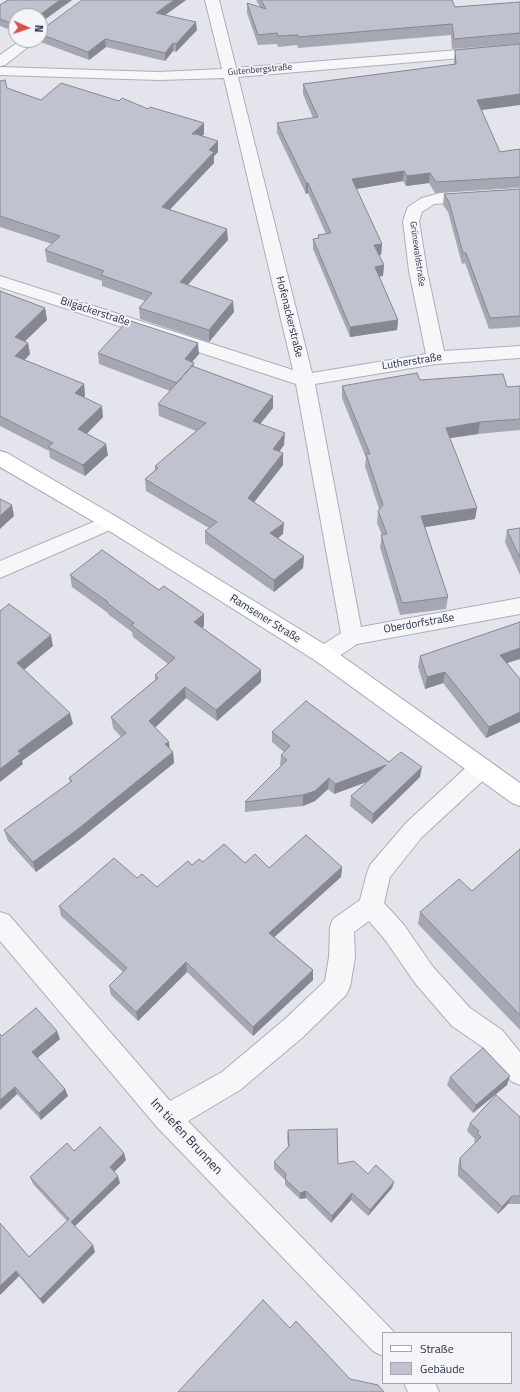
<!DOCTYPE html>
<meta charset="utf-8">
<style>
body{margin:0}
#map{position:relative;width:520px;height:1392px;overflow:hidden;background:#e4e5ec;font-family:"Titillium Web",sans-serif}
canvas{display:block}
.legend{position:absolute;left:382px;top:1332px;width:130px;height:52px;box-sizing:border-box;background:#f4f5f9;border:1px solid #a3a5b1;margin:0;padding:5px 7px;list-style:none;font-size:12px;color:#2a2e46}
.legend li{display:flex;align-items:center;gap:8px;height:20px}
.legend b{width:20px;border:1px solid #a3a5b1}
.north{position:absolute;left:8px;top:8px;width:40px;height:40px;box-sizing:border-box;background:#f4f5f9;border:1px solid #a3a5b1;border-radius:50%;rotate:93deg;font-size:11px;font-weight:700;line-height:16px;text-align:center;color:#2a2e46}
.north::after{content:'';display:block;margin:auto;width:14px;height:18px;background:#d55045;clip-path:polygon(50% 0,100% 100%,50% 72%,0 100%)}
</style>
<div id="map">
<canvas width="520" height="1392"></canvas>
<ul class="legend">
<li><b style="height:5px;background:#fff"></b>Straße</li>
<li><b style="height:11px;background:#c0c3cf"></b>Gebäude</li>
</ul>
<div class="north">N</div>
</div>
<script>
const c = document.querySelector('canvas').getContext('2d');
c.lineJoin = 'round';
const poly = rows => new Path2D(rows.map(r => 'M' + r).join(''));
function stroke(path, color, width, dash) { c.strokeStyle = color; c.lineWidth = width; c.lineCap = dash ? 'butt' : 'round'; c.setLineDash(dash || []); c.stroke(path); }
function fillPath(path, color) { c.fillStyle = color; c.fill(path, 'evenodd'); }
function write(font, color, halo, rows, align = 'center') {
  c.font = font + ' "Titillium Web",sans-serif'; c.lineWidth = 3.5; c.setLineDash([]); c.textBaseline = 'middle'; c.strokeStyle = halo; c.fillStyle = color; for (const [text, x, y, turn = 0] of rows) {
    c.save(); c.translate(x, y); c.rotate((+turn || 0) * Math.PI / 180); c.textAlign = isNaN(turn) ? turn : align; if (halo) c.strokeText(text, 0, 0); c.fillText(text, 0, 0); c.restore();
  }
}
const minor = poly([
 [205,0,219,0,236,68,520,45,520,53,238,77,312,373,426,354,409,271,403,221,407,209,409,206,422,198,440,193,520,188,520,198,434,204,422,212,419,221,427,271,444,351,520,346,520,358,436,364,315,384,361,627,520,598,520,614,357,644,332,661,324,664,316,661,313,655,316,649,341,633,296,384,0,287,0,276,293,370,224,78,159,80,0,75,0,67,159,72,222,69,205,0],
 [21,40,37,40,5,65,0,66,0,55,21,40],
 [110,515,117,517,120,522,117,527,0,578,0,561,110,515],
 [481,758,489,761,492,768,489,775,422,837,390,877,384,903,404,925,433,967,470,1008,502,1030,520,1052,520,1085,511,1081,484,1048,452,1026,415,983,386,941,369,921,354,932,355,957,350,987,346,995,303,1037,240,1090,188,1121,393,1331,394,1333,383,1333,383,1356,373,1351,157,1127,0,941,0,912,9,915,170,1101,222,1072,285,1019,325,981,329,957,330,927,333,919,360,900,367,873,370,865,406,823,473,761,481,758],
 [404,1383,435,1383,439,1392,408,1392,404,1383]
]);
const major = poly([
 [0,451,7,453,117,517,332,649,520,783,520,806,512,803,316,661,103,527,0,467,0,451]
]);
stroke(minor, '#acaeba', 2);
stroke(major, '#a2a6b8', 2);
fillPath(minor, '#f7f7fa');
fillPath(major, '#fff');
fillPath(poly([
 [72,0,40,23,40,16,16,16,16,32,0,26,0,5],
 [186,0,165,15,197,30,176,52,173,51,165,61,106,47,89,60,38,41,38,40,40,40,40,29],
 [256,0,452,0,455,7,520,2,520,44,452,49,451,35,298,48,297,45,278,47,277,44,258,45,247,13,247,3,260,7],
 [455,50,500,152,520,149,520,187,435,193,429,183,406,186,403,181,356,189,382,244,381,255,379,255,384,265,383,276,379,277,398,320,397,330,350,337,313,249,313,239,318,238,318,235,326,234,308,193,306,194,277,133,277,123,313,118,303,94,303,84,454,65,454,60],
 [0,81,7,88,41,100,148,109,204,123,204,134,202,136,218,141,218,152,214,156,214,163,170,209,228,240,188,285,234,312,209,342,140,319,139,308,145,301,102,286,102,281,47,262,45,250,52,244,0,227],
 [520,189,520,327,489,329,465,263,462,264,448,212,443,205,444,194],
 [0,291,45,308,47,320,24,342,28,343,30,354,24,360,84,384,85,396,83,397,103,417,87,434,108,455,85,476,50,458,49,451,0,426],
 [98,353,199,354,192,362,194,363,194,367,273,396,273,408,260,424,284,445,279,452,283,465,254,502,283,534,278,538,304,556,303,568,274,592,205,543,205,531,209,528,146,491,145,479,155,470,155,466,196,431,159,416,158,404,170,391,99,364],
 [420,380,507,387,520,386,520,430,478,434,450,438,475,519,425,527,448,597,446,609,400,615,380,547,382,535,377,523,378,511,379,509,365,466,366,458,342,398,342,386],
 [520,528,520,575,505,542,507,530],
 [70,575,204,626,202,628,261,670,261,682,217,721,186,698,155,728,169,742,169,748,173,752,174,763,80,839,36,872,8,841,4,830,70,783,69,778,121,737,113,728,111,717,155,680,155,675,168,664,133,637,132,632,109,615,108,613,72,587],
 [420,656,520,659,507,663,520,679,520,722,486,738,443,683,425,689,418,667],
 [272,732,389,762,420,777,372,824,350,806,351,796,367,782,334,794,328,789,315,801,303,806,245,812,245,802,281,766,280,765,281,755,284,752,272,742],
 [520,849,520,1030,418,924,420,912,472,891],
 [203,862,245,863,269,868,342,867,341,877,274,937,313,970,313,980,253,1036,187,972,138,1021,111,995,109,986,123,972,61,916,59,906,137,878,157,887,192,865],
 [0,1034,2,1036,60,1039,37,1058,65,1089,68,1096,41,1120,17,1094,0,1110],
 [450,1077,507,1085,473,1113,447,1085],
 [520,1117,520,1204,508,1204,498,1214,458,1176,458,1166,460,1158,475,1143,474,1141,475,1139,467,1131,470,1123],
 [288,1130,338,1164,368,1174,394,1182,392,1188,368,1216,351,1200,331,1223,306,1198,300,1199,285,1185,285,1180,274,1169,274,1162,288,1147,287,1137],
 [74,1151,126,1160,114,1172,120,1183,75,1226,95,1252,43,1304,19,1276,0,1295,0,1223,29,1257,67,1221,33,1184,30,1177]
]), '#a5a8b2');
fillPath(poly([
 [60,0,72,0,40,23,40,16,38,16],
 [174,0,186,0,157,21,156,13],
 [196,22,197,30,176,52,176,44],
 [105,39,106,47,89,60,88,52],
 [173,43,173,51,165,61,165,53],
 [520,94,520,105,475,111,477,100],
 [204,123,204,134,193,146,192,134],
 [218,141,218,152,214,156,214,163,162,218,162,207,209,150],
 [404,171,403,181,351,190,352,179],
 [430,173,429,183,406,186,407,176],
 [306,183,308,183,308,193,306,194],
 [227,229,228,240,180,293,180,282],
 [382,244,381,255,373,256,374,245],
 [384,265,383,276,374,277,375,267],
 [233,301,234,312,209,342,209,330],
 [45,308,47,320,17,349,15,337],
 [398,320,397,330,350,337,350,327],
 [28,343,30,354,17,368,15,356],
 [198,343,199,354,185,370,185,359],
 [84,384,85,396,76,404,75,393],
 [273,396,273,408,253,433,253,421],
 [102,406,103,417,80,440,78,429],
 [480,422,478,434,444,439,446,428],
 [285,433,284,445,272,461,273,449],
 [106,444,108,455,85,476,83,465],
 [283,453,283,465,248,510,248,498],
 [12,505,14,516,0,529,0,516],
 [477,508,475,519,420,528,421,516],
 [284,523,283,534,270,544,270,533],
 [304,556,303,568,274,592,274,580],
 [204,614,204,626,195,634,194,622],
 [51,635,53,646,19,674,17,663],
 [520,648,520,659,497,666,500,655],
 [261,670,261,682,217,721,216,710],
 [445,672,443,683,425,689,427,677],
 [185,687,186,698,150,732,149,721],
 [520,712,520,722,486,738,489,727],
 [70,713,73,724,22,761,23,764,0,782,0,769,18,751],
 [169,742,170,753,165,744],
 [173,752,174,763,80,839,36,872,33,862],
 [386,765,385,775,334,794,335,784],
 [422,767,420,777,372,824,373,814],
 [329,778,328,789,315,801,303,806,303,795],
 [342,867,341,877,269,942,269,933],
 [186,962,187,972,138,1021,136,1012],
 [313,970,313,980,253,1036,253,1027],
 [57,1031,60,1039,35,1060,32,1052],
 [510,1076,507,1085,473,1113,476,1105],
 [15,1087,17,1094,0,1110,0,1100],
 [65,1089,68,1096,41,1120,39,1113],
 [124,1153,126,1160,112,1174,110,1167],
 [118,1176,120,1183,73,1228,71,1222],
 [394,1182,392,1188,368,1216,370,1210],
 [306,1191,306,1198,300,1199,300,1193],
 [352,1193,351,1200,331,1223,332,1216],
 [512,1196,508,1204,498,1214,502,1207],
 [93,1245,95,1252,43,1304,40,1299],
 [16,1271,19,1276,0,1295,0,1286]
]), '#868891');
const building = poly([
 [8,0,60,0,38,16,16,16,16,25,0,19,0,5,8,0],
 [82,0,174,0,156,13,196,22,176,44,173,43,165,53,105,39,88,52,40,34,40,29,44,28,82,0],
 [261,0,452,0,455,7,520,2,520,33,454,39,452,24,298,37,298,35,278,36,277,33,258,35,247,3,266,9,261,0],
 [520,44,520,94,477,100,500,152,520,149,520,177,436,182,430,173,407,176,404,171,352,179,382,244,374,245,384,265,375,267,398,320,350,327,313,239,319,238,318,235,331,233,308,183,306,183,277,123,318,117,303,84,456,64,455,50,520,44],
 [5,80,7,88,41,100,61,83,119,101,122,98,148,109,150,107,204,123,192,134,196,134,218,141,209,150,214,152,162,207,227,229,180,282,233,301,209,330,139,308,152,293,101,275,104,271,45,250,60,236,0,216,0,81,5,80],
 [520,189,520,316,490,318,466,253,463,253,449,202,444,194,520,189],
 [0,291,45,308,15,337,28,343,15,356,84,384,75,393,102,406,78,429,106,444,83,465,48,447,53,443,0,416,0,291],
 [128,320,198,343,185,359,194,363,177,383,98,353,128,320],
 [192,366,273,396,253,421,285,433,273,449,283,453,248,498,284,523,270,533,304,556,274,580,205,531,217,522,145,479,158,468,155,466,206,423,158,404,192,366],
 [417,373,420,380,503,374,507,387,520,386,520,419,480,422,446,428,477,508,421,516,448,597,402,603,381,535,387,534,378,511,383,505,366,454,370,454,342,386,417,373],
 [0,499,12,505,0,516,0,499],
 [520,528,520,558,507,530,520,528],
 [102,550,159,590,164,586,204,614,194,622,261,670,216,710,185,687,149,721,169,742,165,744,173,752,78,829,33,862,4,830,72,781,69,778,126,733,111,717,158,678,155,675,175,658,131,625,134,623,107,603,108,602,70,575,102,550],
 [9,604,51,635,17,663,70,713,18,751,21,753,0,769,0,611,9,604],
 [520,622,520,648,500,655,520,679,520,712,489,727,445,672,427,677,420,656,520,622],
 [306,701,389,762,401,752,422,767,373,814,351,796,386,765,335,784,329,778,315,791,303,795,245,802,287,760,281,755,290,746,272,732,306,701],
 [306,835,342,867,269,933,313,970,253,1027,186,962,136,1012,109,986,127,968,59,906,114,858,137,878,142,874,157,887,188,861,192,865,199,859,203,862,224,844,245,863,255,854,269,868,306,835],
 [520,849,520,1015,420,912,459,879,472,891,520,849],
 [36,1008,57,1031,32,1052,65,1089,39,1113,15,1087,0,1100,0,1034,2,1036,36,1008],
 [483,1048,510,1076,476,1105,450,1077,483,1048],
 [496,1095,520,1117,520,1196,512,1196,502,1207,461,1168,460,1158,481,1137,477,1133,479,1131,470,1123,496,1095],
 [100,1127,124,1153,110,1167,118,1176,71,1222,93,1245,40,1299,16,1271,0,1286,0,1223,29,1257,69,1219,30,1177,67,1143,74,1151,100,1127],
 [337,1129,338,1164,354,1161,368,1174,376,1165,394,1182,370,1210,352,1193,332,1216,306,1191,300,1193,285,1179,286,1174,274,1162,289,1146,288,1130,337,1129],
 [263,1300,290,1328,296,1321,350,1379,378,1385,384,1392,178,1392,263,1300]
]);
fillPath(building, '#c0c3cf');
stroke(building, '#868891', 1);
write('9px', '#2a2e46', '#f4f5f9', [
 ["Gutenbergstraße",260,70,-5],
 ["Grünewaldstraße",417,254,82]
]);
write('11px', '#2a2e46', '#f4f5f9', [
 ["Bilgäckerstraße",95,312,18],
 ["Hofenackerstraße",289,317,76],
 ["Lutherstraße",412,362,-9],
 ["Ramsener Straße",265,619,32],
 ["Oberdorfstraße",419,624,-10]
]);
write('13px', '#2a2e46', '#f4f5f9', [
 ["Im tiefen Brunnen",186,1137,47]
]);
</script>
